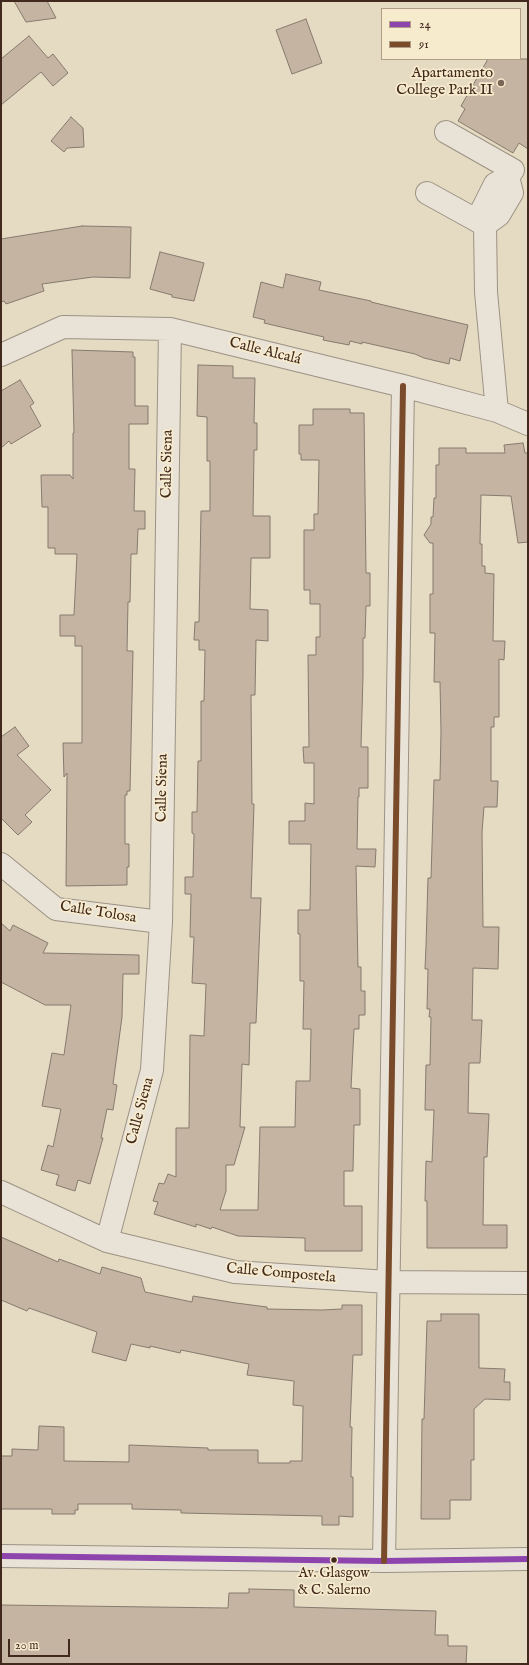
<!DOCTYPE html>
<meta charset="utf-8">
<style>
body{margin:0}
#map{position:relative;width:529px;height:1665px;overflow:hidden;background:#e5dac2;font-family:"IM FELL English",serif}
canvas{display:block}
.frame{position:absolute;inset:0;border:2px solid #42291e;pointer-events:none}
.legend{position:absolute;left:381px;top:8px;width:140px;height:52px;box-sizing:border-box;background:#f7ebce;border:1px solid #af9d88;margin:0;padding:5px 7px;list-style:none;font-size:12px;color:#42291e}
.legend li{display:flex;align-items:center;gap:8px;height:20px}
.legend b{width:20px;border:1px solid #af9d88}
.scale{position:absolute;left:8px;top:1639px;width:62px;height:18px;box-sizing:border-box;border:2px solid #42291e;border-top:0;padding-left:5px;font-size:12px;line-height:14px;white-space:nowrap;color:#42291e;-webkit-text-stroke:3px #f7ebce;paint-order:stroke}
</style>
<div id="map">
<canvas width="529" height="1665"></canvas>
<div class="frame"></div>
<ul class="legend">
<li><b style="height:5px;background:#8e44ad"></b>24</li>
<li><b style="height:5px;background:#7a4b2a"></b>91</li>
</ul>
<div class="scale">20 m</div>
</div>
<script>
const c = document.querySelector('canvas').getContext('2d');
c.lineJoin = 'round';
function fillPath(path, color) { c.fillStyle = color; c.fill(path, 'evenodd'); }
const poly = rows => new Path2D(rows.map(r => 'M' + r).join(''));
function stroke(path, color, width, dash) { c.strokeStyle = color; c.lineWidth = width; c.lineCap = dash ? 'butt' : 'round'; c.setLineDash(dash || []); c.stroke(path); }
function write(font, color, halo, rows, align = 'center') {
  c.font = font + ' "IM FELL English",serif'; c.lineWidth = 3.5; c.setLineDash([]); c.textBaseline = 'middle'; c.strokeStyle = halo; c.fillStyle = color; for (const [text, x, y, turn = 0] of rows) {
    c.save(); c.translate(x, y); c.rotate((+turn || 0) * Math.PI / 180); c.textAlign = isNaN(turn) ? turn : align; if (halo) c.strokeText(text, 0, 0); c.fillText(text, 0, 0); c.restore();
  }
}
const building = poly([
 [14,1,47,1,56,18,26,22,14,1],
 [306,19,322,63,292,74,276,30,306,19],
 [29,36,48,58,53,54,68,73,53,86,41,72,1,105,1,59,29,36],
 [488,59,528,59,528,149,519,143,513,153,458,121,465,109,461,106,488,59],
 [71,117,83,128,84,147,67,148,64,152,51,141,71,117],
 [82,226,131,227,130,278,93,277,42,284,44,291,6,304,4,301,1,302,1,239,82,226],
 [160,252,204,263,194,301,172,297,172,295,150,289,160,252],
 [286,274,321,282,319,290,371,301,371,302,468,325,460,361,450,358,449,364,424,358,415,354,362,342,362,344,350,341,349,345,323,340,324,337,264,323,265,320,253,317,261,282,283,288,286,274],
 [72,350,133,352,133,357,135,357,135,406,148,406,148,424,129,424,129,469,135,469,134,511,145,511,145,529,138,529,137,554,131,554,130,602,128,602,127,651,133,651,130,791,127,791,127,795,125,795,125,844,129,844,129,867,127,867,127,885,66,886,67,773,64,777,63,743,82,743,82,646,75,646,75,636,60,636,60,615,74,615,77,554,55,554,55,548,48,548,48,507,42,507,41,475,70,475,73,479,73,433,74,433,72,350],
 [198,365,233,366,233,378,255,378,254,423,257,423,257,450,254,450,253,516,270,516,270,558,251,558,250,609,268,610,268,641,256,640,255,695,251,695,252,804,254,804,251,898,261,898,256,1023,250,1023,249,1065,242,1064,240,1127,245,1127,234,1165,226,1165,226,1191,220,1210,258,1210,260,1127,295,1127,296,1081,310,1081,311,1029,303,1029,304,981,300,981,300,934,298,934,298,910,310,910,311,844,289,844,289,821,305,821,305,803,314,804,314,763,304,763,303,747,309,747,308,655,316,655,316,637,320,637,320,604,310,604,310,590,304,590,304,530,314,530,314,514,318,514,319,460,301,460,301,454,299,454,299,425,313,425,313,409,350,409,350,413,364,413,366,573,370,573,370,606,366,606,365,638,363,638,363,676,361,747,368,747,368,788,359,788,359,797,358,797,357,849,376,849,375,867,356,866,358,967,361,967,361,991,365,991,365,1015,359,1015,359,1029,354,1029,351,1088,360,1089,360,1125,354,1125,353,1171,344,1171,344,1206,362,1206,362,1251,305,1251,305,1238,238,1236,212,1227,211,1229,196,1224,196,1227,154,1214,158,1202,153,1201,159,1183,164,1184,168,1174,176,1177,176,1128,189,1128,190,1035,204,1036,206,984,192,983,194,937,190,937,191,894,185,894,185,877,193,877,194,834,192,833,192,812,197,812,198,761,201,761,201,701,204,701,205,650,199,650,199,640,194,640,195,622,199,622,201,511,210,511,210,461,207,461,207,417,197,416,198,365],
 [20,380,34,403,30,406,41,426,11,444,9,441,1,448,1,391,20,380],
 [523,443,525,453,528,453,528,542,518,543,511,496,481,495,480,544,482,544,482,566,485,566,485,573,494,574,493,641,505,641,504,660,499,659,499,717,494,717,494,727,491,727,491,781,498,781,497,807,484,807,482,832,483,927,499,927,498,969,473,968,472,1020,482,1020,480,1063,469,1063,468,1113,489,1114,487,1157,484,1157,483,1225,507,1225,507,1248,427,1248,427,1201,425,1201,426,1161,432,1162,434,1110,425,1110,426,1065,430,1065,431,1017,429,1017,430,1009,427,1009,428,969,425,969,426,946,428,878,431,878,434,780,440,780,441,731,440,682,434,682,435,633,430,633,430,594,433,594,433,543,430,543,424,535,431,524,431,517,433,517,434,498,436,498,436,465,439,465,439,448,466,448,466,453,505,453,504,445,523,443],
 [15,727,29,746,17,755,51,790,25,815,32,822,18,835,1,818,1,737,15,727],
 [1,923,10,931,13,925,48,943,43,953,139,955,139,974,123,974,122,1017,113,1084,117,1085,113,1110,107,1109,101,1138,103,1138,90,1184,78,1180,75,1191,56,1185,59,1175,41,1170,48,1145,53,1147,61,1109,42,1106,52,1053,64,1055,71,1005,45,1005,1,982,1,923],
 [1,1237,58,1262,59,1259,100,1274,102,1267,141,1278,145,1292,192,1302,193,1296,236,1303,267,1307,267,1309,322,1310,342,1309,342,1305,362,1305,362,1355,353,1355,350,1427,352,1427,351,1477,353,1477,353,1517,339,1516,339,1525,322,1525,322,1516,181,1513,181,1510,132,1509,132,1504,78,1504,78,1510,75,1510,75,1514,52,1514,52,1509,1,1509,1,1456,12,1456,12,1449,38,1450,39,1426,64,1427,64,1461,129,1462,129,1445,208,1448,208,1450,258,1450,258,1463,290,1463,290,1461,302,1461,303,1406,293,1405,294,1381,247,1375,249,1364,181,1350,180,1353,150,1346,150,1348,131,1344,126,1361,92,1352,97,1332,29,1308,27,1311,1,1300,1,1237],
 [441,1314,479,1314,479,1368,505,1369,504,1382,510,1382,510,1400,485,1399,474,1409,474,1460,471,1460,471,1500,450,1500,450,1519,421,1519,422,1419,424,1419,427,1321,441,1321,441,1314],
 [249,1589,294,1590,294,1607,436,1611,435,1635,448,1635,448,1646,467,1646,466,1664,1,1664,1,1605,228,1608,229,1593,249,1593,249,1589]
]);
fillPath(building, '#c6b4a2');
stroke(building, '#857b6e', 1);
const minor = poly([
 [446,132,513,170,508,177,495,184,482,210,485,225,486,292,497,411],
 [427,193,485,225],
 [485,225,499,215,512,193,508,177],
 [1,355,63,327,170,329,403,386,497,411,528,424],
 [1,864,56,909,161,922],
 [1,1192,107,1241,235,1272,388,1282,528,1283],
 [107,1241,152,1070,161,922,170,329],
 [1,1556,384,1561,528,1559],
 [384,1561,403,386]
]);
stroke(minor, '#9c9284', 24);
stroke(minor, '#e9e3d7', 22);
stroke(poly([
 [1,1556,384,1561,528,1559]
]), '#8e44ad', 6);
stroke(poly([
 [384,1561,403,386]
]), '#7a4b2a', 6);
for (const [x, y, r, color] of [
 [501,83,4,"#7b6757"],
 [334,1560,3.5,"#42291e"]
]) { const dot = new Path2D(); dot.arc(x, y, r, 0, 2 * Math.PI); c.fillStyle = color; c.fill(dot); stroke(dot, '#f7ebce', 1.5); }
write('14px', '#42291e', '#f7ebce', [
 ["Av. Glasgow",334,1574],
 ["& C. Salerno",334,1591]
]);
write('15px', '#42291e', '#f7ebce', [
 ["Apartamento",493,74],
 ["College Park II",493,91]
], 'right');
write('15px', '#42291e', '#f7ebce', [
 ["Calle Alcalá",265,352,14],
 ["Calle Siena",168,464,-89],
 ["Calle Siena",163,788,-89],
 ["Calle Tolosa",98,913,9],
 ["Calle Siena",141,1111,-75],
 ["Calle Compostela",281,1274,5]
]);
</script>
